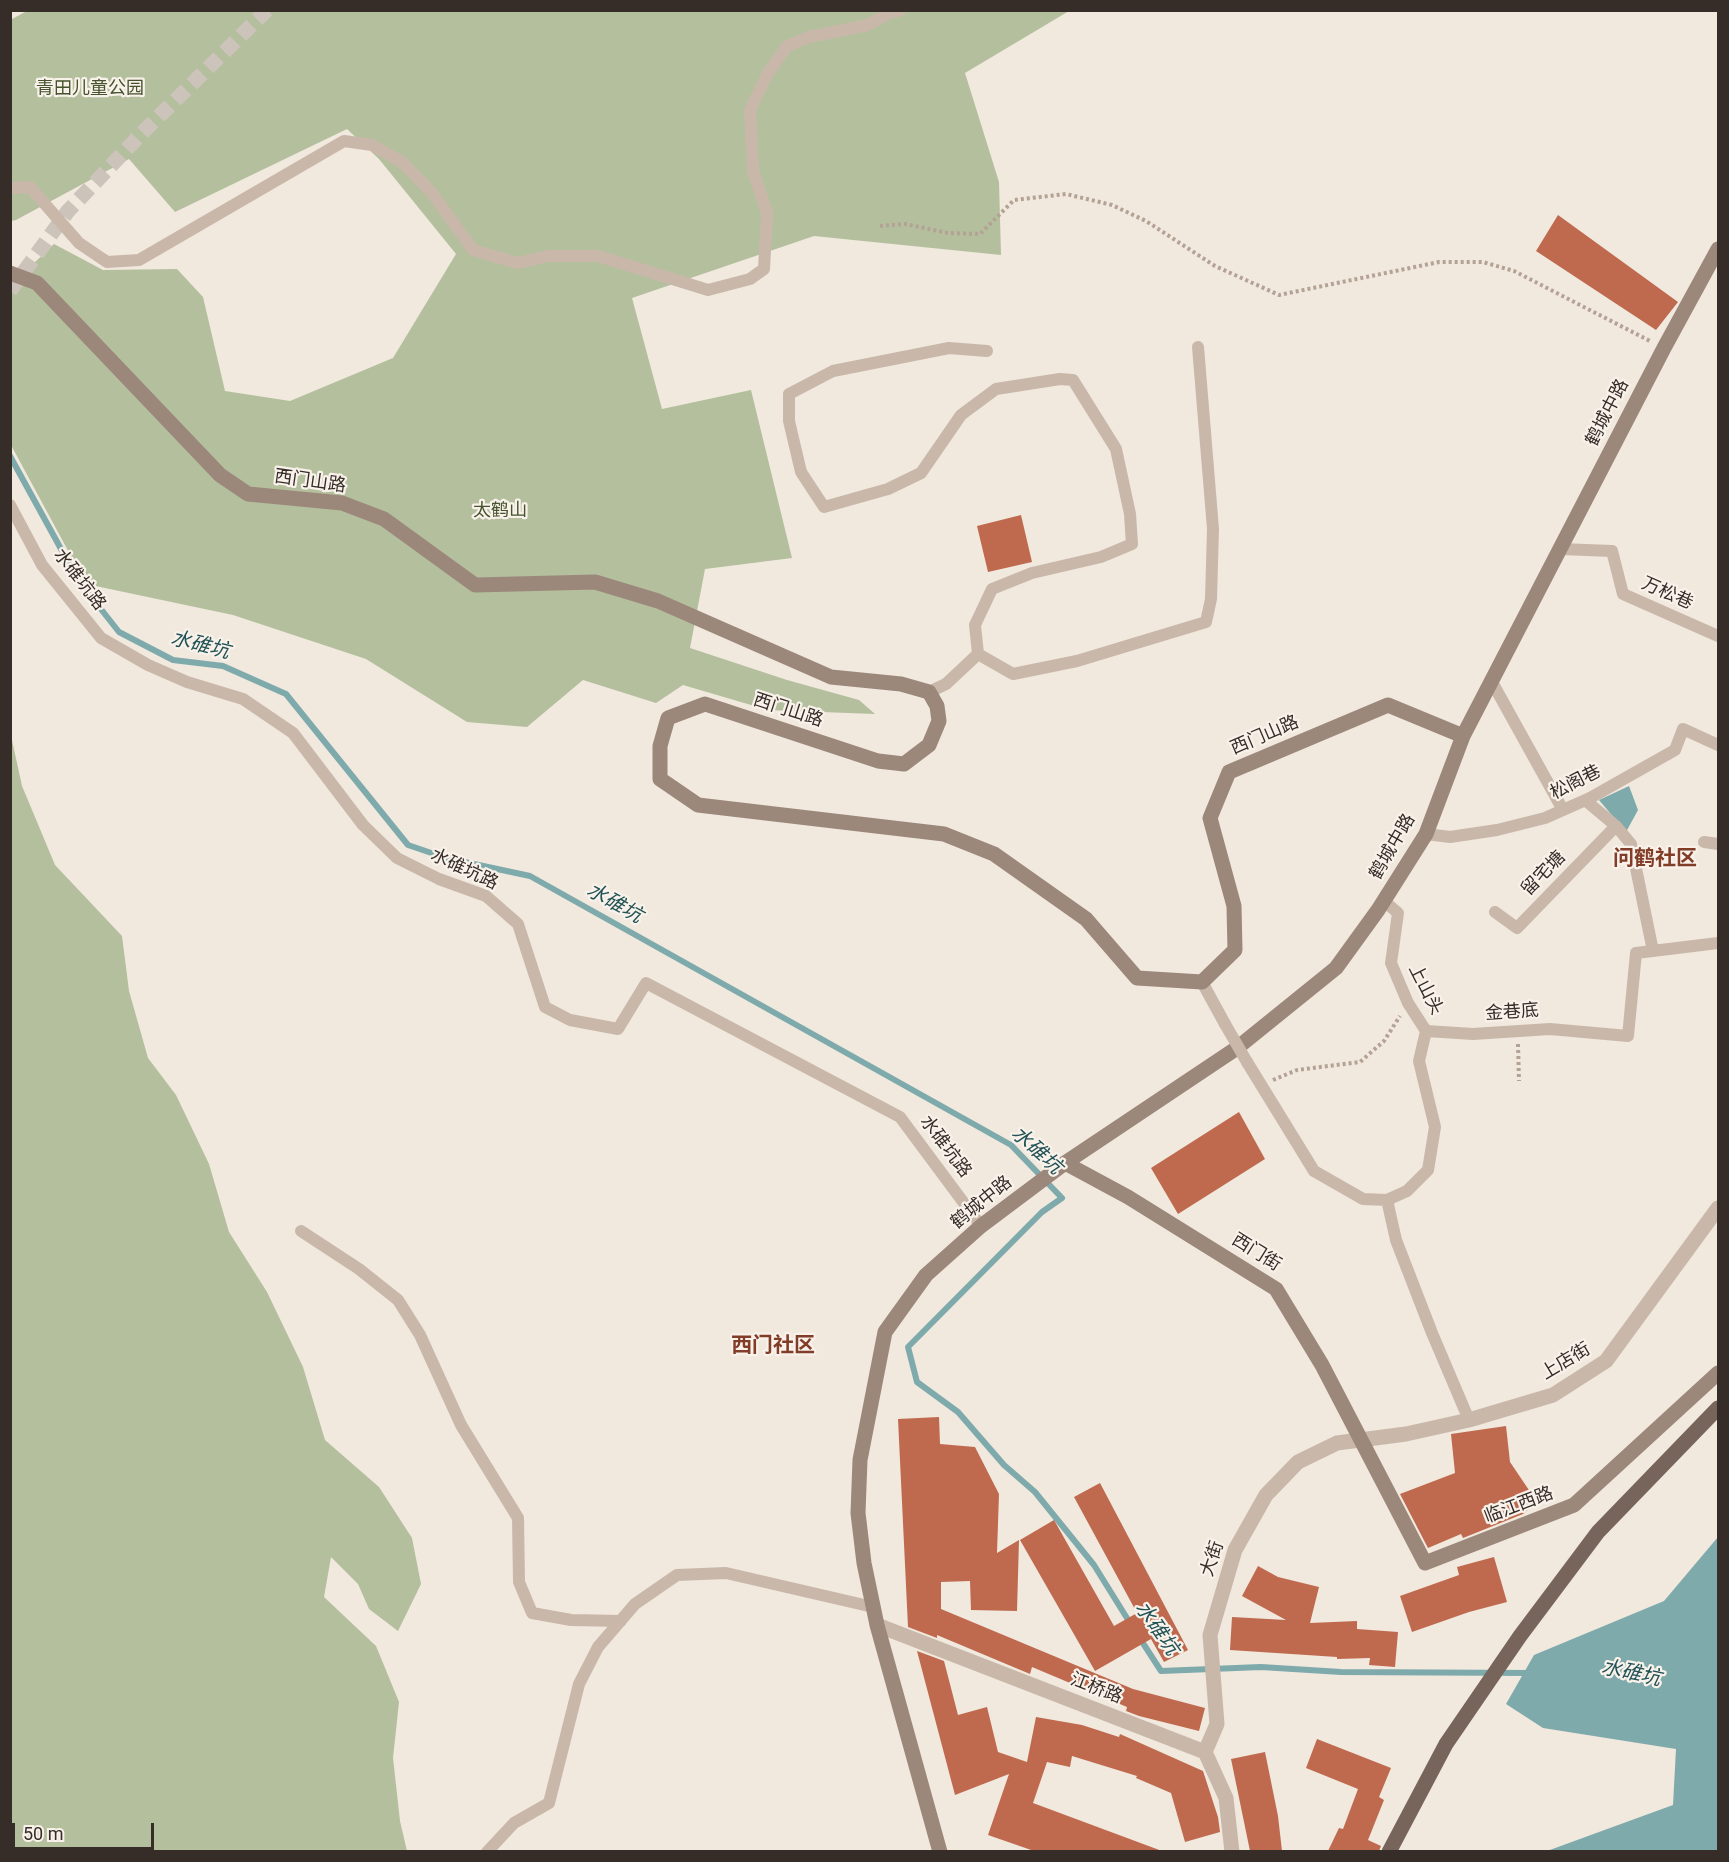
<!DOCTYPE html>
<meta charset="utf-8">
<style>
body{margin:0}
#map{position:relative;width:1729px;height:1862px;overflow:hidden;background:#f1e8de;font-family:Roboto,sans-serif}
canvas{display:block}
.frame{position:absolute;inset:0;border:12px solid #362d29;pointer-events:none}
.scale{position:absolute;left:12px;top:1823px;width:142px;height:27px;box-sizing:border-box;border:3px solid #362d29;border-top:0;padding-left:8px;font-size:18px;line-height:21px;white-space:nowrap;color:#362d29;-webkit-text-stroke:4px #f9f2ea;paint-order:stroke}
</style>
<div id="map">
<canvas width="1729" height="1862"></canvas>
<div class="frame"></div>
<div class="scale">50 m</div>
</div>
<script>
const c = document.querySelector('canvas').getContext('2d');
c.lineJoin = 'round';
function fillPath(path, color) { c.fillStyle = color; c.fill(path, 'evenodd'); }
const poly = rows => new Path2D(rows.map(r => 'M' + r).join(''));
function stroke(path, color, width, dash) { c.strokeStyle = color; c.lineWidth = width; c.lineCap = dash ? 'butt' : 'round'; c.setLineDash(dash || []); c.stroke(path); }
function write(font, color, halo, rows, align = 'center') {
  c.font = font + ' Roboto,"Noto Sans SC",sans-serif'; c.lineWidth = 4.5; c.setLineDash([]); c.textBaseline = 'middle'; c.strokeStyle = halo; c.fillStyle = color; for (const [text, x, y, turn = 0] of rows) {
    c.save(); c.translate(x, y); c.rotate((+turn || 0) * Math.PI / 180); c.textAlign = isNaN(turn) ? turn : align; if (halo) c.strokeText(text, 0, 0); c.fillText(text, 0, 0); c.restore();
  }
}
fillPath(poly([
 [29,10,1069,11,965,73,999,182,1001,255,814,236,632,298,662,409,751,390,792,558,705,569,690,648,787,680,859,700,875,714,768,710,683,685,656,703,583,680,527,727,467,722,366,659,233,615,86,584,11,445,11,285,54,244,103,270,177,269,203,297,225,391,290,401,393,358,456,254,379,159,347,129,175,212,129,159,16,220,11,221,10,20],
 [10,731,22,786,55,865,122,936,129,991,148,1058,176,1095,209,1164,229,1232,267,1292,303,1367,325,1440,379,1487,412,1538,421,1584,398,1631,369,1609,358,1584,331,1557,324,1597,376,1646,399,1702,393,1758,400,1821,407,1851,11,1851]
]), '#b4bf9e');
fillPath(poly([
 [1629,786,1638,810,1626,832,1599,800],
 [1718,1537,1718,1851,1547,1851,1673,1805,1676,1749,1543,1728,1506,1704,1534,1655,1664,1601]
]), '#7eaaac');
stroke(poly([
 [10,456,78,580,119,632,173,660,223,666,286,694,408,845,446,858,530,876,1011,1145,1062,1198,1042,1212,908,1347,917,1382,958,1412,1004,1465,1035,1492,1094,1565,1130,1623],
 [1139,1637,1161,1671,1261,1667,1341,1672,1530,1673]
]), '#7eaaac', 6);
fillPath(poly([
 [1558,215,1678,302,1656,330,1536,251],
 [1021,515,1032,562,988,572,977,526],
 [1239,1112,1265,1159,1178,1214,1151,1168],
 [939,1417,940,1444,975,1447,999,1494,997,1553,1019,1540,1017,1611,971,1610,970,1581,941,1582,941,1609,1133,1689,1205,1708,1199,1731,1139,1716,1126,1711,1127,1707,1032,1667,1030,1674,937,1635,937,1638,908,1627,898,1419],
 [1506,1426,1510,1462,1537,1502,1523,1514,1463,1538,1461,1534,1428,1548,1400,1494,1455,1473,1451,1434],
 [1100,1483,1188,1650,1164,1662,1151,1639,1095,1671,1020,1540,1054,1520,1114,1626,1137,1613,1074,1497],
 [1494,1557,1507,1602,1469,1612,1412,1632,1400,1596,1459,1575,1457,1567],
 [1258,1566,1278,1577,1319,1587,1310,1623,1357,1621,1357,1629,1398,1632,1395,1667,1369,1665,1370,1658,1337,1659,1337,1657,1230,1650,1232,1617,1286,1620,1242,1596],
 [917,1651,944,1661,958,1715,987,1707,998,1752,1027,1762,1036,1717,1082,1725,1119,1737,1120,1734,1203,1771,1218,1817,1220,1832,1185,1842,1171,1793,1136,1778,1137,1776,1072,1756,1070,1767,1047,1762,1033,1803,1162,1851,1034,1851,988,1835,1009,1774,955,1795],
 [1317,1739,1391,1768,1379,1797,1384,1800,1368,1840,1381,1846,1379,1851,1328,1851,1339,1828,1343,1829,1358,1789,1306,1768],
 [1265,1752,1278,1816,1282,1851,1250,1851,1231,1759]
]), '#bf6a4e');
stroke(poly([
 [10,291,68,211,141,134,267,10]
]), '#ccc3ba', 15, [15, 8]);
stroke(poly([
 [880,226,905,224,948,233,980,234,1014,200,1066,194,1112,205,1146,221,1215,266,1279,295,1439,262,1483,262,1514,271,1650,341],
 [1518,1044,1519,1081],
 [1273,1080,1297,1070,1360,1062,1384,1041,1400,1016]
]), '#b4a294', 4, [3, 3]);
stroke(poly([
 [10,188,30,187,79,243,107,262,139,260,344,141,372,145,402,162,432,193,473,250,517,263,548,256,598,256,708,290,750,279,764,269,767,213,753,171,750,110,768,73,787,46,809,37,868,25,887,14,901,10],
 [987,351,949,348,833,371,789,394,789,421,801,472,824,507,888,489,921,473,961,415,996,389,1060,379,1073,380,1116,449,1130,514,1132,544,1101,557,1032,573,992,589,975,625,978,654,1013,674,1077,661,1206,622,1211,599,1213,529,1198,347],
 [10,505,42,565,101,638,148,665,187,682,243,699,293,733,363,825,397,858,439,879,486,896,518,924,545,1007,570,1020,618,1029,646,983,900,1117,981,1226],
 [1560,549,1612,551,1623,594,1718,636],
 [1492,682,1563,810],
 [929,692,946,684,978,654],
 [1585,800,1616,826,1631,844,1653,951],
 [1426,834,1450,837,1497,830,1545,818,1590,798,1675,750,1683,729,1718,745],
 [1704,842,1718,844],
 [1384,901,1398,913,1391,963,1408,1003,1426,1031],
 [1495,912,1517,928,1616,826],
 [1202,982,1225,1024],
 [1247,1062,1314,1171,1363,1199,1387,1200,1407,1191,1428,1170,1435,1127,1419,1061,1426,1031,1473,1034,1550,1029,1628,1036,1636,953,1718,943],
 [1387,1200,1396,1240,1432,1333,1469,1420],
 [301,1231,359,1269,398,1300,420,1335,461,1425,518,1518,519,1582,532,1613,571,1620,621,1621],
 [487,1852,514,1823,549,1803,579,1684,598,1647,635,1604,677,1575,726,1573,873,1607]
]), '#c9b8aa', 12);
stroke(poly([
 [877,1625,1205,1752,1226,1798,1232,1852],
 [1205,1752,1217,1724,1210,1635,1235,1550,1266,1495,1298,1462,1337,1443,1406,1434,1469,1420,1553,1395,1606,1361,1718,1208]
]), '#c9b8aa', 15);
stroke(poly([
 [10,273,37,283,220,475,248,494,342,503,384,519,475,585,595,582,658,601,831,677,901,684,929,692,937,706,939,721,929,745,904,764,878,761,705,704,668,718,660,746,660,779,698,805,944,834,994,854,1086,919,1137,978,1202,982,1235,950,1234,906,1210,818,1229,772,1388,705,1463,736],
 [1065,1163,1128,1197,1276,1289,1322,1365,1425,1563,1574,1505,1718,1373],
 [940,1852,877,1625,864,1563,858,1513,860,1460,885,1332,926,1275,981,1226,1065,1163,1237,1048,1336,968,1378,910,1426,834,1463,736,1664,348,1718,249]
]), '#9c877b', 15);
stroke(poly([
 [1389,1852,1446,1744,1520,1636,1598,1532,1718,1408]
]), '#77655b', 15);
stroke(poly([
 [1225,1024,1247,1062]
]), '#c9b8aa', 12);
write('18px', '#46532e', '#f9f2ea', [
 ["青田儿童公园",90,89],
 ["太鹤山",500,511]
]);
write('18px', '#362d29', '#f9f2ea', [
 ["鹤城中路",1608,413,-63],
 ["西门山路",310,482,8],
 ["水碓坑路",79,580,52],
 ["万松巷",1667,594,24],
 ["西门山路",788,711,18],
 ["西门山路",1265,736,-23],
 ["松阁巷",1576,783,-27],
 ["鹤城中路",1393,847,-60],
 ["水碓坑路",464,870,25],
 ["留宅塘",1544,874,-46],
 ["上山头",1425,990,63],
 ["金巷底",1512,1013,-4],
 ["水碓坑路",945,1147,53],
 ["鹤城中路",982,1203,-39],
 ["西门街",1256,1253,32],
 ["上店街",1566,1362,-31],
 ["临江西路",1519,1506,-21],
 ["大街",1213,1559,-71],
 ["江桥路",1096,1689,21]
]);
write('italic 20px', '#215256', '#f9f2ea', [
 ["水碓坑",200,646,14],
 ["水碓坑",614,904,29],
 ["水碓坑",1036,1151,42],
 ["水碓坑",1156,1629,55],
 ["水碓坑",1631,1674,12]
]);
write('bold 21px', '#813d27', '#f9f2ea', [
 ["问鹤社区",1655,860],
 ["西门社区",773,1347]
]);
</script>
